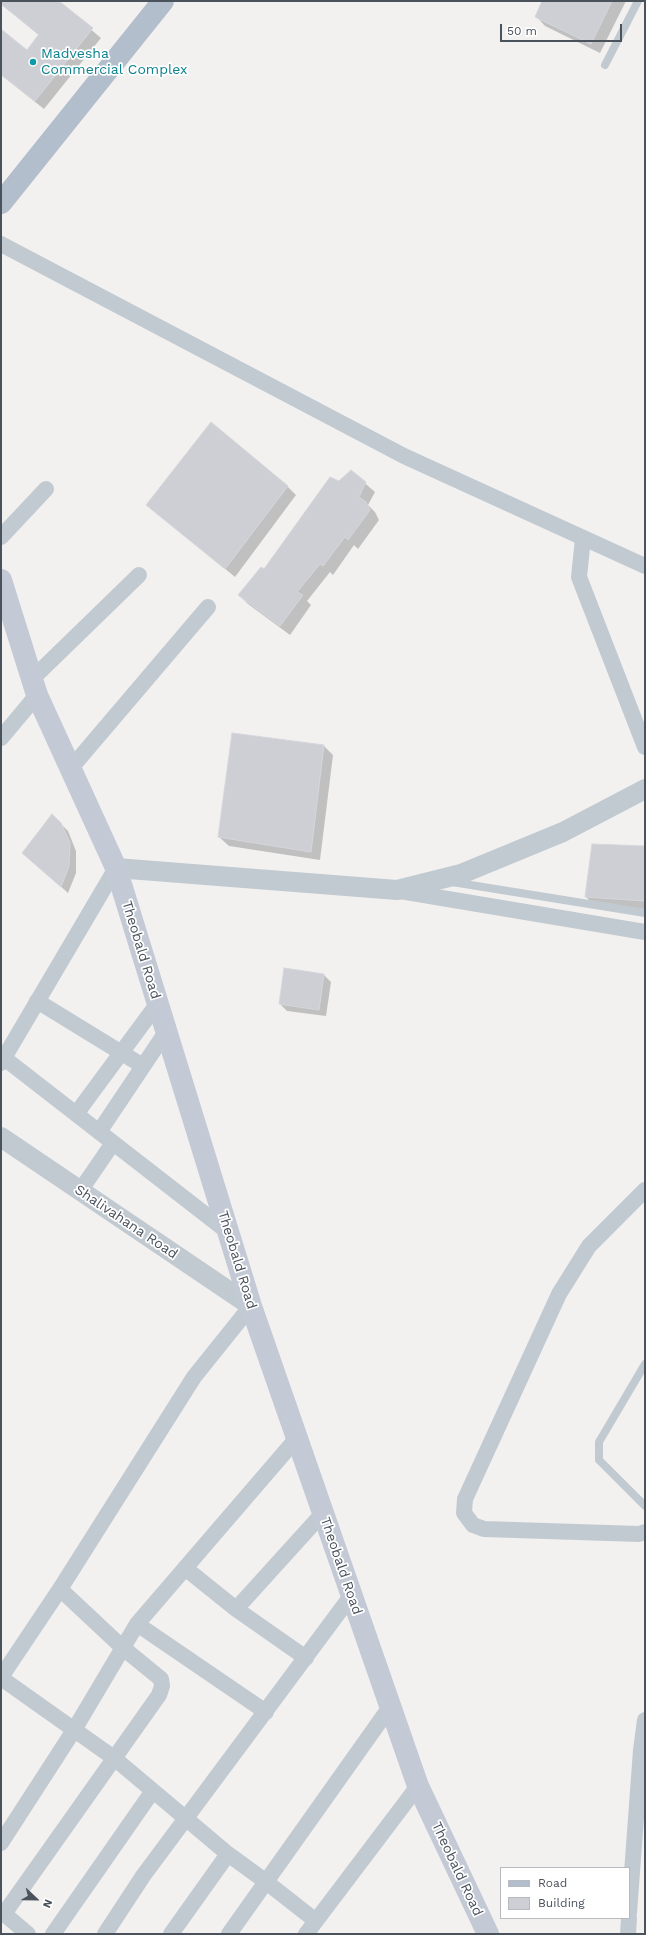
<!DOCTYPE html>
<style>
body{margin:0}
#map{position:relative;width:646px;height:1935px;overflow:hidden;background:#f2f1f0;font-family:"Work Sans",sans-serif}
canvas{display:block}
.frame{position:absolute;inset:0;border:2px solid #4a525c;pointer-events:none}
.legend{position:absolute;left:500px;top:1867px;width:130px;height:52px;box-sizing:border-box;background:#fff;border:1px solid #b7babe;margin:0;padding:5px 7px;list-style:none;font-size:12px;color:#4a525c}
.legend li{display:flex;align-items:center;gap:8px;height:20px}
.legend b{width:20px;border:1px solid #b7babe}
.north{position:absolute;left:16px;top:1879px;width:40px;height:40px;-webkit-text-stroke:3px #fff;paint-order:stroke;rotate:112deg;font-size:11px;font-weight:700;line-height:16px;text-align:center;color:#4a525c}
.north::after{content:'';display:block;margin:auto;width:14px;height:18px;background:#4a525c;clip-path:polygon(50% 0,100% 100%,50% 72%,0 100%)}
.scale{position:absolute;left:500px;top:24px;width:122px;height:18px;box-sizing:border-box;border:2px solid #4a525c;border-top:0;padding-left:5px;font-size:12px;line-height:14px;white-space:nowrap;color:#4a525c;-webkit-text-stroke:3px #fff;paint-order:stroke}
</style>
<div id="map">
<canvas width="646" height="1935"></canvas>
<div class="frame"></div>
<ul class="legend">
<li><b style="height:5px;background:#b2becc"></b>Road</li>
<li><b style="height:11px;background:#cecfd4"></b>Building</li>
</ul>
<div class="north">N</div>
<div class="scale">50 m</div>
</div>
<script>
const c = document.querySelector('canvas').getContext('2d');
c.lineJoin = 'round';
function fillPath(path, color) { c.fillStyle = color; c.fill(path, 'evenodd'); }
const poly = rows => new Path2D(rows.map(r => 'M' + r).join(''));
function stroke(path, color, width, dash) { c.strokeStyle = color; c.lineWidth = width; c.lineCap = dash ? 'butt' : 'round'; c.setLineDash(dash || []); c.stroke(path); }
function write(font, color, halo, rows, align = 'center') {
  c.font = font + ' "Work Sans",sans-serif'; c.lineWidth = 3.5; c.setLineDash([]); c.textBaseline = 'middle'; c.strokeStyle = halo; c.fillStyle = color; for (const [text, x, y, turn = 0] of rows) {
    c.save(); c.translate(x, y); c.rotate((+turn || 0) * Math.PI / 180); c.textAlign = isNaN(turn) ? turn : align; if (halo) c.strokeText(text, 0, 0); c.fillText(text, 0, 0); c.restore();
  }
}
fillPath(poly([
 [1,1,57,1,101,38,44,109,1,75,1,31,27,51,40,36,3,6],
 [544,1,626,1,600,53,545,26,536,16],
 [351,471,375,492,368,505,375,512,379,520,358,549,354,545,333,575,330,572,307,601,311,605,290,635,248,604,239,595,264,571],
 [287,486,296,495,235,577,148,505],
 [233,734,324,746,333,755,320,860,229,846,219,837],
 [61,824,68,831,76,851,76,873,68,893,31,860],
 [645,847,645,909,595,906,586,897],
 [324,975,331,982,326,1016,287,1011,280,1004]
]), '#0003');
const building = poly([
 [1,1,59,1,93,28,35,101,1,74,1,29,27,50,39,34,1,4,1,1],
 [542,1,612,1,591,44,535,17,542,1],
 [211,422,288,486,225,569,146,505,211,422],
 [351,470,366,482,359,497,366,502,370,510,348,540,345,537,323,566,320,564,297,592,303,595,280,626,238,595,261,567,264,569,330,477,339,481,351,470],
 [232,733,324,745,311,852,218,837,232,733],
 [52,814,61,823,70,843,69,866,61,887,22,853,52,814],
 [592,844,645,846,645,901,585,897,592,844],
 [284,968,324,974,319,1010,279,1004,284,968]
]);
fillPath(building, '#cecfd4');
stroke(building, '#d5d6db', 1);
stroke(poly([
 [605,65,638,1],
 [452,882,645,913],
 [645,1364,599,1442,599,1460,645,1506]
]), '#c2cad1', 8);
stroke(poly([
 [1,244,404,456,645,566],
 [1,537,46,489],
 [583,538,579,577,645,747],
 [32,679,139,575],
 [1,738,37,695],
 [71,768,208,607],
 [400,891,645,932],
 [37,1001,143,1066],
 [4,1058,228,1232],
 [1,1063,116,868],
 [76,1114,158,1003],
 [99,1132,166,1032],
 [645,1190,589,1246,559,1294,465,1499,464,1513,473,1525,484,1529,639,1534,645,1532],
 [80,1191,113,1143],
 [185,1568,236,1609,306,1658],
 [236,1609,323,1513],
 [137,1624,266,1712],
 [1,1677,60,1589,194,1377,251,1306],
 [1,1678,114,1758,228,1854],
 [1,1843,74,1730,137,1624,297,1438],
 [1,1911,28,1934],
 [629,1913,641,1750,645,1720],
 [4,1914,159,1695,162,1686,161,1679,123,1648,60,1589],
 [53,1934,152,1792],
 [105,1934,143,1876,351,1596],
 [171,1934,228,1854,265,1881,316,1921],
 [229,1934,390,1707],
 [306,1934,418,1786],
 [628,1934,629,1918]
]), '#c2cad1', 16);
stroke(poly([
 [116,868,397,890,461,874,563,832,645,789],
 [1,1137,251,1306]
]), '#c2cad1', 20);
stroke(poly([
 [1,580,37,695,116,868,251,1306,418,1786,488,1934]
]), '#c3cad5', 22);
stroke(poly([
 [1,203,163,1]
]), '#b2becc', 22);
for (const [x, y, r, color] of [
 [33,62,4,"#0f9aa8"]
]) { const dot = new Path2D(); dot.arc(x, y, r, 0, 2 * Math.PI); c.fillStyle = color; c.fill(dot); stroke(dot, '#fff', 1.5); }
write('14px', '#0d838f', '#fff', [
 ["Madvesha",41,54],
 ["Commercial Complex",41,70]
], 'left');
write('14px', '#4a525c', '#fff', [
 ["Theobald Road",141,950,73],
 ["Shalivahana Road",126,1222,34],
 ["Theobald Road",237,1260,73],
 ["Theobald Road",341,1566,71],
 ["Theobald Road",457,1869,65]
]);
</script>
